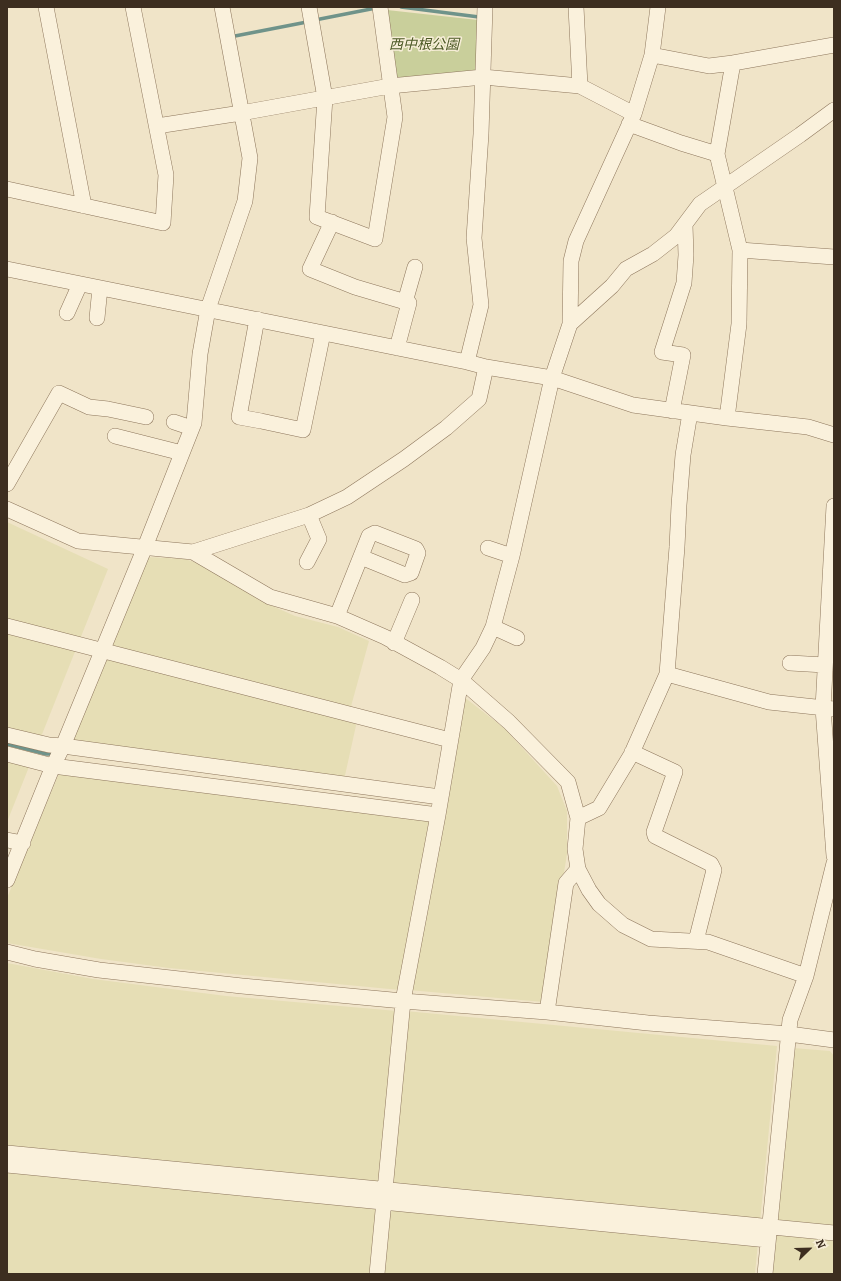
<!DOCTYPE html>
<meta charset="utf-8">
<style>
body{margin:0}
#map{position:relative;width:841px;height:1281px;overflow:hidden;background:#f0e4c8;font-family:Bitter,serif}
canvas{display:block}
.frame{position:absolute;inset:0;border:8px solid #3d2e20;pointer-events:none}
.north{position:absolute;left:789px;top:1229px;width:40px;height:40px;-webkit-text-stroke:3px #f7eed8;paint-order:stroke;rotate:67deg;font-size:11px;font-weight:700;line-height:16px;text-align:center;color:#3d2e20}
.north::after{content:'';display:block;margin:auto;width:14px;height:18px;background:#3d2e20;clip-path:polygon(50% 0,100% 100%,50% 72%,0 100%)}
</style>
<div id="map">
<canvas width="841" height="1281"></canvas>
<div class="frame"></div>
<div class="north">N</div>
</div>
<script>
const c = document.querySelector('canvas').getContext('2d');
c.lineJoin = 'round';
function fillPath(path, color) { c.fillStyle = color; c.fill(path, 'evenodd'); }
const poly = rows => new Path2D(rows.map(r => 'M' + r).join(''));
function stroke(path, color, width, dash) { c.strokeStyle = color; c.lineWidth = width; c.lineCap = dash ? 'butt' : 'round'; c.setLineDash(dash || []); c.stroke(path); }
function write(font, color, halo, rows, align = 'center') {
  c.font = font + ' Bitter,"Noto Sans JP",serif'; c.lineWidth = 3; c.setLineDash([]); c.textBaseline = 'middle'; c.strokeStyle = halo; c.fillStyle = color; for (const [text, x, y, turn = 0] of rows) {
    c.save(); c.translate(x, y); c.rotate((+turn || 0) * Math.PI / 180); c.textAlign = isNaN(turn) ? turn : align; if (halo) c.strokeText(text, 0, 0); c.fillText(text, 0, 0); c.restore();
  }
}
fillPath(poly([
 [7,522,108,569,7,822],
 [147,557,185,559,209,567,259,600,295,616,338,627,369,641,350,710,111,646],
 [110,658,357,721,344,780,72,743,105,660],
 [464,697,504,728,557,786,567,811,567,854,543,1002,409,990],
 [60,771,428,819,431,822,400,990,169,968,101,959,7,943,7,898],
 [7,963,93,979,226,996,397,1011,381,1181,377,1185,7,1149],
 [405,1011,777,1046,760,1222,389,1186],
 [793,1048,830,1051,834,1056,834,1228,774,1223],
 [7,1169,378,1205,372,1274,7,1274],
 [389,1206,758,1242,755,1274,382,1274],
 [774,1232,834,1238,834,1274,770,1274]
]), '#e6deb5');
fillPath(poly([
 [387,10,478,20,477,71,395,79]
]), '#c9cf9b');
stroke(poly([
 [401,7,479,17,480,16],
 [315,20,376,8],
 [235,36,307,22],
 [7,744,46,754,55,754]
]), '#6f938a', 3.5);
const minor = poly([
 [46,7,84,206],
 [309,7,325,98,317,217,375,239,395,117,380,7],
 [576,7,580,86],
 [652,55,709,66,733,63,834,45],
 [629,124,681,143,717,154],
 [157,126,241,113,390,86,483,77,580,86,634,114],
 [7,189,163,223,166,175,133,7],
 [332,222,310,269,355,287,409,303,397,348],
 [740,250,834,257],
 [7,269,467,362,486,367,552,378,633,405,727,418,808,427,834,435],
 [405,302,415,267],
 [67,313,80,284],
 [97,318,100,288],
 [257,319,239,417,261,421,303,430,323,333],
 [570,324,612,286,626,269,653,254,676,236,700,204,800,135,834,110],
 [467,362,481,305,474,238,481,134,485,7],
 [672,411,683,355,662,352,684,283,686,255,685,225],
 [727,418,739,324,740,250,717,154,733,63],
 [174,422,192,428],
 [115,436,182,453],
 [7,484,59,393,89,407,108,409,146,417],
 [834,506,823,708,834,856],
 [7,509,78,541,193,552,270,597,337,616,385,637,440,667,461,680,483,648,493,627,512,556,552,378,570,324,571,261,576,241,634,114,652,55,658,7],
 [488,548,512,556],
 [193,552,309,515,347,497,404,459,446,428,479,399,486,367],
 [307,562,319,539,309,515],
 [337,616,369,536,375,533,416,549,418,553,411,573,405,575,361,557],
 [7,626,450,740],
 [493,627,517,638],
 [394,643,412,600],
 [790,663,825,665],
 [667,674,769,702,834,709],
 [7,735,49,745,63,746,440,797],
 [632,752,675,772,654,832,655,836,711,864,714,870,696,941],
 [7,754,53,766,438,815],
 [578,818,599,808,631,755,667,674,677,547,679,505,683,455,690,413],
 [7,840,23,843],
 [7,880,53,766,63,746,145,547,194,423,200,354,208,309,245,201,250,158,222,7],
 [7,952,35,959,99,970,242,986,403,1001,547,1012,648,1023,789,1034,834,1040],
 [806,976,834,863],
 [547,1012,566,883,578,869],
 [7,1153,834,1233],
 [7,1165,768,1240],
 [377,1274,403,1001,438,815,461,680,509,722,568,782,578,818,575,849,578,869,589,890,599,904,623,925,651,939,708,942,806,976,790,1020,765,1274]
]);
stroke(minor, '#8d765c', 16);
stroke(minor, '#faf1dc', 15);
write('italic 14px', '#4d5a26', '#f7eed8', [
 ["西中根公園",424,45]
]);
</script>
